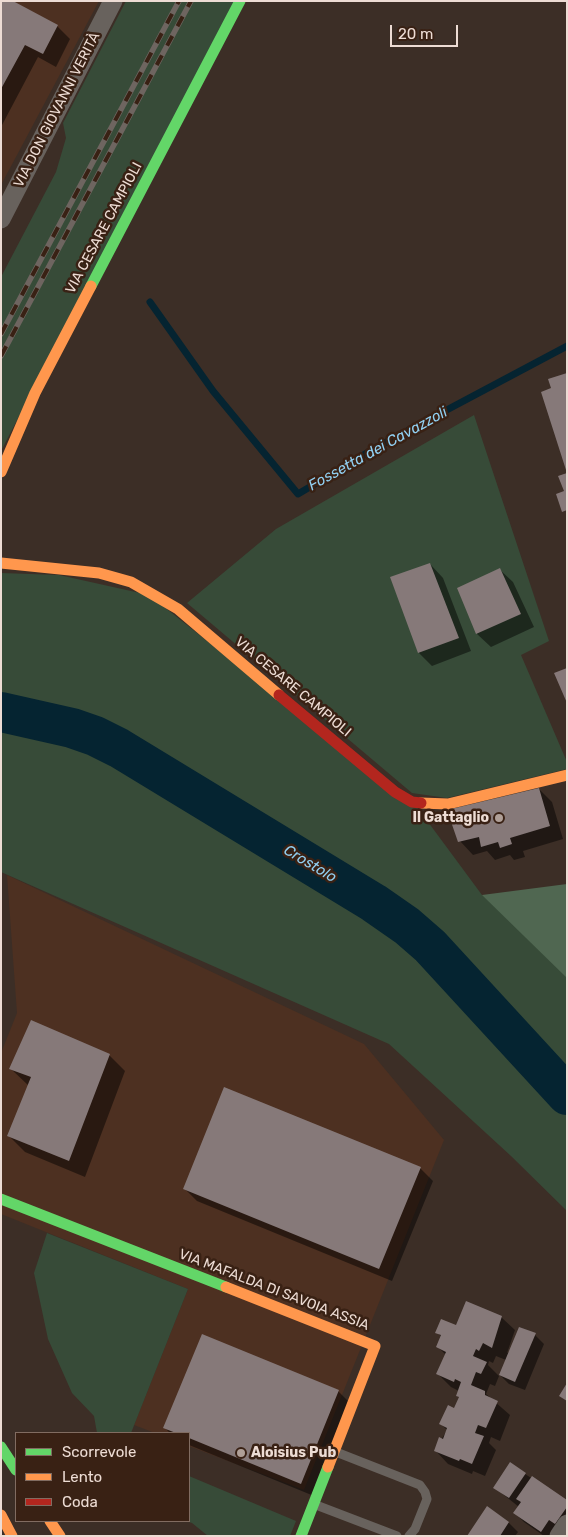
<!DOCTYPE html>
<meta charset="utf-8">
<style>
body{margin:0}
#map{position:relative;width:568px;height:1537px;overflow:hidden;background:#3c2e26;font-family:Rubik,sans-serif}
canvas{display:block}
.frame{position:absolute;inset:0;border:2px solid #eddcd4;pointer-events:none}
.legend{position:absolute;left:15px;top:1432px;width:175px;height:90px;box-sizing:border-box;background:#392114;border:1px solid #816c61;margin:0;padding:6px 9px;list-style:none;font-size:15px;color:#eddcd4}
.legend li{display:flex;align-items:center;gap:10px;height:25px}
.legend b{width:25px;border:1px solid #816c61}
.scale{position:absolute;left:390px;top:25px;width:68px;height:22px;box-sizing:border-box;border:2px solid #eddcd4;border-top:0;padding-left:6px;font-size:15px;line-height:18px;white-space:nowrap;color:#eddcd4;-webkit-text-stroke:4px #392114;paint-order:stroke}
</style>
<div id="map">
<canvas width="568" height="1537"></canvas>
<div class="frame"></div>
<ul class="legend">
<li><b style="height:6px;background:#63d668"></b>Scorrevole</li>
<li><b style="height:6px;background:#ff974d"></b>Lento</li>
<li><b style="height:6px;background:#b3261e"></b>Coda</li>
</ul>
<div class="scale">20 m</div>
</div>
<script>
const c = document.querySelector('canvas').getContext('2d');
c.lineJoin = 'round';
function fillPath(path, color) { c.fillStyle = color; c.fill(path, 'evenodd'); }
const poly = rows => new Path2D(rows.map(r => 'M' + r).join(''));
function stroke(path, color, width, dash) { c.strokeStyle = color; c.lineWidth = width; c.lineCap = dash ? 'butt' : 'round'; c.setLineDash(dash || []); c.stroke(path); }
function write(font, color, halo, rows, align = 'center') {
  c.font = font + ' Rubik,sans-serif'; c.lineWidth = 5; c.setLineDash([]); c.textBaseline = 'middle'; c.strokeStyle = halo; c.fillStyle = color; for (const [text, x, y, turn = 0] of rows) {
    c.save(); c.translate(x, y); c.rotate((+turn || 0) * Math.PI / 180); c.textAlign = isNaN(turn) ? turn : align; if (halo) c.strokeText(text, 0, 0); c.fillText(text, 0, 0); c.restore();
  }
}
fillPath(poly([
 [1,1,99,1,1,185],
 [7,875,364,1044,444,1140,304,1490,189,1446,189,1433,155,1433,134,1425,188,1289,1,1214,1,1053,17,1013]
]), '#4d3021');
fillPath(poly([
 [126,1,235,1,1,451,1,277,56,172,66,138,63,123],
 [474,415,549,641,521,655,567,762,567,769,447,798,412,793,187,603,276,529],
 [1,573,59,575,149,595,417,807,482,895,567,953,567,1211,511,1156,389,1044,1,872],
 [47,1233,188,1289,131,1433,97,1433,94,1416,72,1393,48,1339,34,1273],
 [189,1476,296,1521,290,1536,208,1536,192,1523,186,1521,189,1521]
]), '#374b38');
fillPath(poly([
 [567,884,567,978,482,895]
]), '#506751');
fillPath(poly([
 [1,1,57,26,70,39,56,67,38,57,1,127],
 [430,564,443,578,471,651,432,666,419,653,391,578],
 [499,569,513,582,534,627,491,647,477,634,458,589],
 [539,789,552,802,563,839,523,851,525,857,514,860,510,855,495,860,487,851,473,855,460,841],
 [109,1055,125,1071,85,1177,25,1152,9,1136,29,1086,11,1069],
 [420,1168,433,1181,392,1281,197,1201,184,1188],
 [501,1317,515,1330,507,1353,535,1335,544,1344,525,1390,509,1384,500,1375,506,1360,496,1356,493,1363,489,1361,488,1365,499,1376,495,1386,490,1384,486,1394,510,1415,500,1441,491,1437,489,1443,496,1450,485,1476,473,1471,472,1474,448,1464,435,1450,447,1430,441,1424,455,1409,460,1398,457,1396,459,1391,451,1387,438,1374,446,1355,438,1347,442,1337,437,1332],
 [202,1336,338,1391,352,1405,314,1496,189,1445,189,1433,170,1433,165,1428],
 [525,1474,567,1501,567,1529,553,1536,544,1536,524,1522,515,1513,519,1507,494,1487],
 [487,1508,509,1523,518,1532,515,1536,469,1536]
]), '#0007');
stroke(poly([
 [150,302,213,391,298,494,377,447,567,346]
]), '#052431', 7);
stroke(poly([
 [1,712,72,728,95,736,119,748,374,903,407,926,430,946,567,1095]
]), '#052431', 40);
fillPath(poly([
 [1,1,13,1,58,25,43,54,25,45,1,89],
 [567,373,567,470,566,470,541,392,551,388,548,379],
 [567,473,567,510,562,512,556,494,564,491,558,476],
 [430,563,459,638,418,653,390,577],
 [500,568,521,614,476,634,457,588],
 [567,668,567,703,554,673],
 [539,788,550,826,510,838,512,844,500,848,498,842,481,847,479,837,458,842,447,810],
 [31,1020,110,1054,69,1161,7,1136,31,1077,9,1069],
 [224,1087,421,1167,379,1269,183,1189],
 [466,1301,502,1316,492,1348,483,1343,479,1351,476,1349,473,1356,487,1362,481,1374,476,1372,471,1385,485,1391,485,1395,498,1401,486,1428,478,1425,475,1433,484,1436,472,1464,460,1459,459,1461,434,1451,439,1437,443,1439,447,1428,439,1424,448,1405,454,1408,459,1397,456,1396,461,1382,455,1379,454,1382,436,1374,446,1352,436,1347,441,1335,435,1333,441,1319,456,1325],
 [519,1327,536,1333,515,1382,499,1375],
 [202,1334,339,1390,301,1484,189,1438,189,1433,176,1433,163,1428],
 [567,1383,567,1401,559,1396],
 [510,1462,526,1473,509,1498,493,1488],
 [532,1476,567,1500,567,1507,555,1524,549,1520,541,1532,513,1513,521,1502,516,1499],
 [487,1506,509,1522,500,1536,467,1536]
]), '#867979');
stroke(poly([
 [336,1452,420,1485,425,1492,427,1499,415,1529,409,1536],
 [316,1505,397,1536]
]), '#68625d', 9);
stroke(poly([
 [1,219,113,1],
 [559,1536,567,1524]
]), '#68625d', 19);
stroke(poly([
 [91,286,240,1],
 [1,1199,226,1287],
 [1,1447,16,1470],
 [301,1536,328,1467]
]), '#63d668', 11);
stroke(poly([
 [1,472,35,393,91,286],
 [1,563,99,573,131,582,178,609,279,695],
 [421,803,448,804,567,775],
 [226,1287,375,1346,328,1467],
 [1,1515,12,1536],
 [50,1521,60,1536]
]), '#ff974d', 11);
stroke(poly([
 [279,695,395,792,412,802,421,803]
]), '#b3261e', 11);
const rail = poly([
 [1,334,179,1],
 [1,356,191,1]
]);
stroke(rail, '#6e6560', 5.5);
stroke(rail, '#392114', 4, [11]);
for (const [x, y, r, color] of [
 [499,818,5,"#af9f97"],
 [241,1453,5,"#af9f97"]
]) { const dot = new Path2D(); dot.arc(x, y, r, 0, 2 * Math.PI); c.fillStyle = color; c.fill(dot); stroke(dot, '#392114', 2); }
write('14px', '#eddcd4', '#392114', [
 ["VIA DON GIOVANNI VERITÀ",57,110,-63],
 ["VIA CESARE CAMPIOLI",104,228,-62],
 ["VIA CESARE CAMPIOLI",293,687,40],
 ["VIA MAFALDA DI SAVOIA ASSIA",274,1290,21]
]);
write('bold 14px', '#eddcd4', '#392114', [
 ["Il Gattaglio",489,818],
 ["Aloisius Pub",251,1453,"left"]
], 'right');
write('italic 15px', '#91d0f2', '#392114', [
 ["Fossetta dei Cavazzoli",378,449,-29],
 ["Crostolo",310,864,31]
]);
</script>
